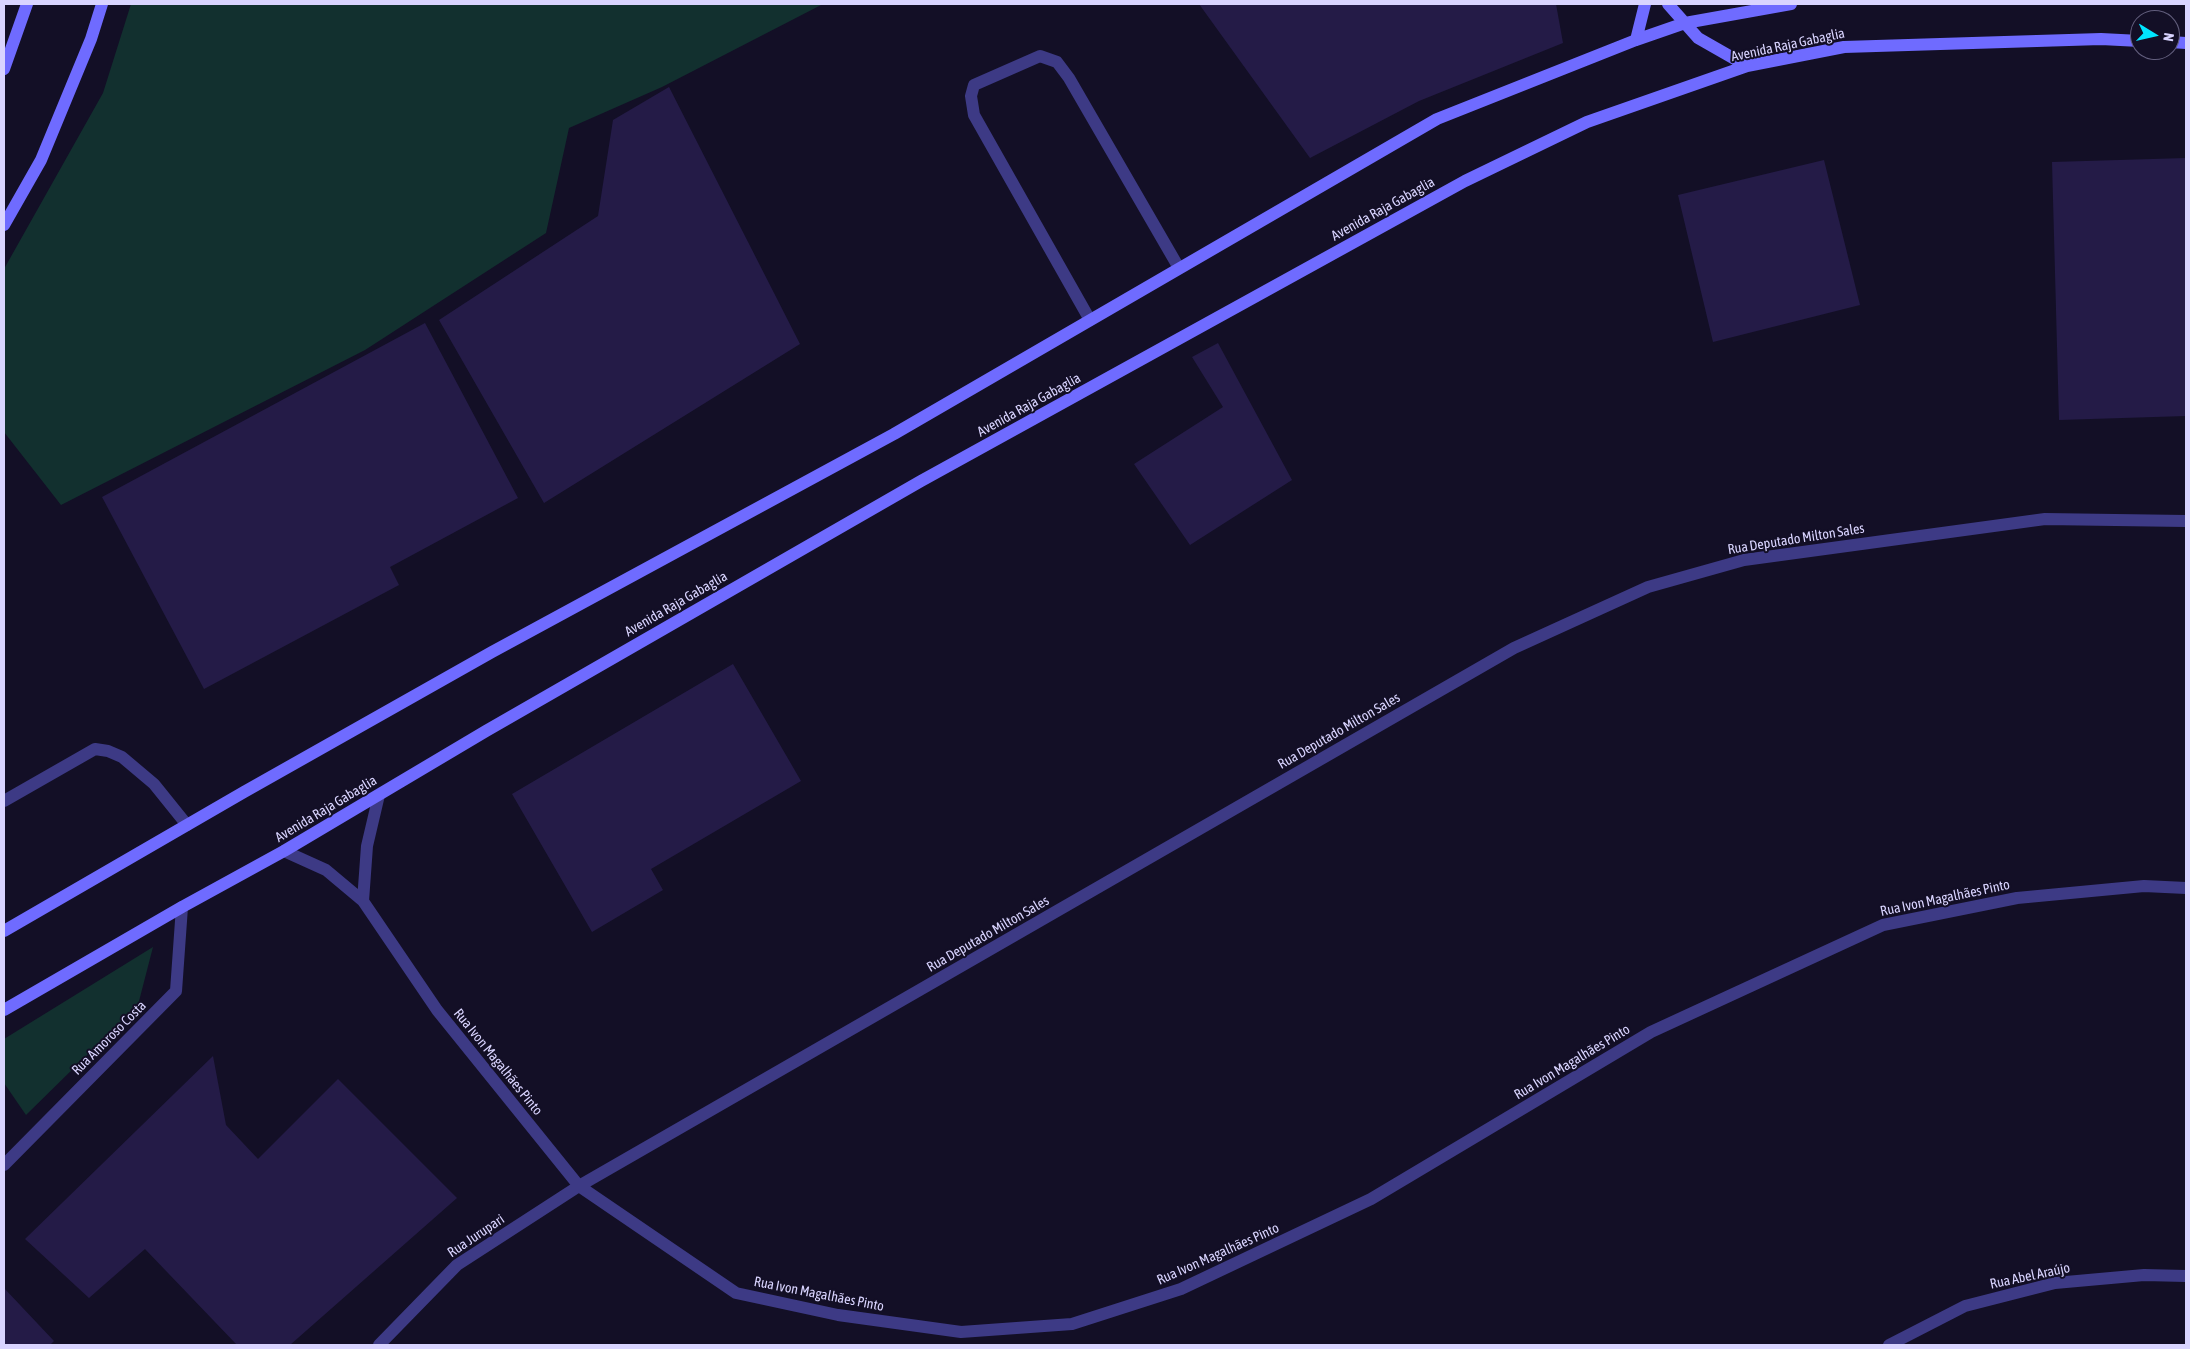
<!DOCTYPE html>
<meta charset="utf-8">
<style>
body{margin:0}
#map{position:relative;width:2190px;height:1349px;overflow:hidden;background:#130f26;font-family:"Asap Condensed",sans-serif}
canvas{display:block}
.frame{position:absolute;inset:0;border:5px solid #d9d4ff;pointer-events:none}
.north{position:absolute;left:2130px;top:10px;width:50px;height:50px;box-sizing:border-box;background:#130f26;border:1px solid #625e7d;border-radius:50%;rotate:99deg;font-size:14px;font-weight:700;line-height:20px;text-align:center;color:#d9d4ff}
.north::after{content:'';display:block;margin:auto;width:18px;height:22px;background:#00e5ff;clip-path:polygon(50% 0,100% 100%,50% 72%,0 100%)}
</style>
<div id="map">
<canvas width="2190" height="1349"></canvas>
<div class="frame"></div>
<div class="north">N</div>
</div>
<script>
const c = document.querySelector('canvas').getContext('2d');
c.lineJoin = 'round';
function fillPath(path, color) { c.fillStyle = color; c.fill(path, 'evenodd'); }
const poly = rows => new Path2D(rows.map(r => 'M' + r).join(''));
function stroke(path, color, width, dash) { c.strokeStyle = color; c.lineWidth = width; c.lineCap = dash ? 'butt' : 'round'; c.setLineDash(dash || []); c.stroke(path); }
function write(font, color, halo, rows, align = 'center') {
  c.font = font + ' "Asap Condensed",sans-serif'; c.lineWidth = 4; c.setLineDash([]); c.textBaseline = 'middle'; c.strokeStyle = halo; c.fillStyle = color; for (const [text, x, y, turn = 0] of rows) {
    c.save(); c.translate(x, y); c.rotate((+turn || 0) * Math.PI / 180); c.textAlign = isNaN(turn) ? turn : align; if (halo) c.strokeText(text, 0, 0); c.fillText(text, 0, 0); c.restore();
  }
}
fillPath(poly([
 [131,4,823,4,662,87,569,128,546,233,365,350,61,505,4,432,4,269,103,93],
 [153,947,138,1005,26,1115,4,1083,4,1039]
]), '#12302f');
fillPath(poly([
 [1199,4,1556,4,1563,43,1419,101,1310,158],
 [669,87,800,344,544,503,439,320,598,216,613,120],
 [2186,158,2186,416,2059,420,2052,162],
 [1824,160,1860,305,1713,342,1678,195],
 [425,323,518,498,390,567,399,585,204,689,102,497],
 [1218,343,1292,480,1190,545,1134,464,1223,407,1192,357],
 [733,664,801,781,651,869,663,890,592,932,512,794],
 [213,1056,226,1125,258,1159,338,1079,457,1198,290,1345,237,1345,145,1249,89,1298,25,1239],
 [4,1288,54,1341,50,1345,4,1345]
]), '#241b47');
stroke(poly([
 [1090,320,974,115,971,96,974,85,1040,56,1057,62,1069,78,1179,268],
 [4,801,95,749,108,751,122,757,154,784,187,825]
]), '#3d3a85', 12);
stroke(poly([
 [284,851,326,870,363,901,437,1010,579,1186,736,1293,838,1315,961,1332,1072,1324,1181,1289,1371,1199,1651,1032,1883,925,2017,898,2144,886,2186,888],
 [363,901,367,846,379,795],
 [4,1165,176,991,182,907],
 [379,1345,457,1265,579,1186,1514,648,1648,587,1744,560,2045,519,2186,521],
 [1889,1345,1965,1306,2055,1283,2144,1275,2186,1276]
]), '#3d3a85', 12);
stroke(poly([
 [1668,4,1698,38,1747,66],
 [1636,40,1645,4],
 [2170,42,2186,43],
 [4,69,27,4],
 [4,225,41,160,91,39,102,4],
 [4,931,244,792,492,652,894,434,1437,119,1636,40,1685,23,1791,4],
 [4,1010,182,907,284,851,486,731,921,481,1465,181,1587,122,1747,66,1844,47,2101,39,2140,41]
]), '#6f6bff', 12);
write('14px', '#d9d4ff', '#130f26', [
 ["Avenida Raja Gabaglia",1788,45,-12],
 ["Avenida Raja Gabaglia",1383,209,-29],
 ["Avenida Raja Gabaglia",1029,405,-29],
 ["Rua Deputado Milton Sales",1796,539,-9],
 ["Avenida Raja Gabaglia",676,604,-30],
 ["Rua Deputado Milton Sales",1339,731,-30],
 ["Avenida Raja Gabaglia",326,809,-31],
 ["Rua Ivon Magalhães Pinto",1945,898,-12],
 ["Rua Deputado Milton Sales",988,934,-30],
 ["Rua Amoroso Costa",109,1038,-45],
 ["Rua Ivon Magalhães Pinto",498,1062,51],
 ["Rua Ivon Magalhães Pinto",1572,1062,-31],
 ["Rua Jurupari",476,1236,-34],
 ["Rua Ivon Magalhães Pinto",1218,1254,-24],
 ["Rua Abel Araújo",2030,1276,-12],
 ["Rua Ivon Magalhães Pinto",819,1294,11]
]);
</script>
